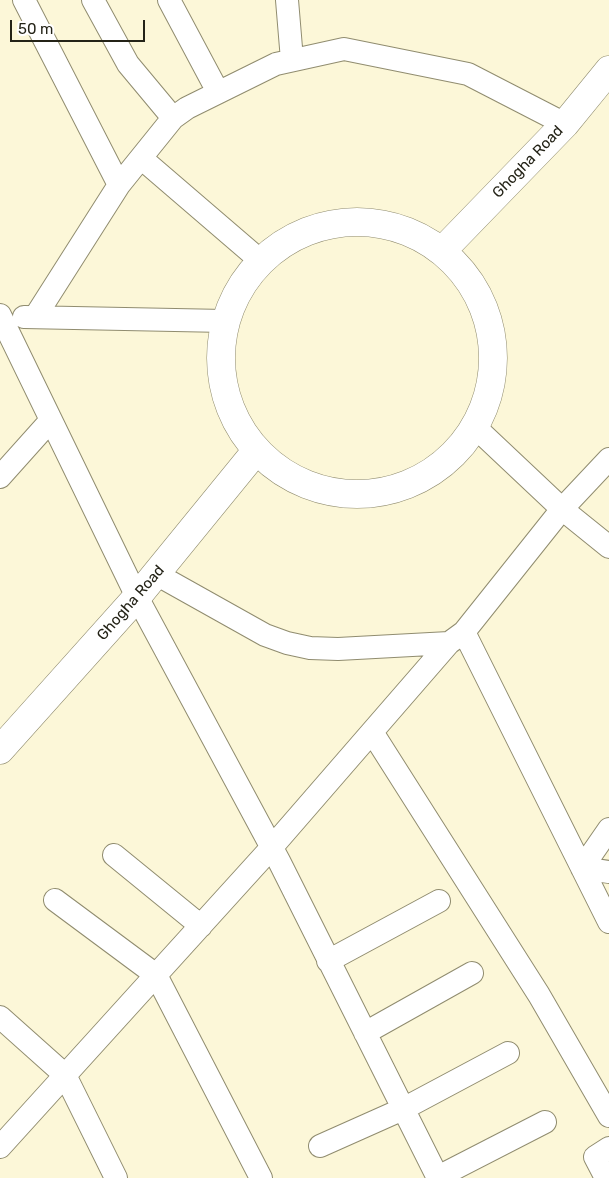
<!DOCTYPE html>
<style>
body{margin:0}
#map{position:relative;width:609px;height:1178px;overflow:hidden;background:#fcf7d8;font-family:Rubik,sans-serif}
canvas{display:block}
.scale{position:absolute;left:10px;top:20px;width:135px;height:22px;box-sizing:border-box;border:2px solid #242317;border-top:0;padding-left:6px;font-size:15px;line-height:18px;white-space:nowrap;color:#242317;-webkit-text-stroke:4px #fff;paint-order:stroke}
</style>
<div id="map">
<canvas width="609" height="1178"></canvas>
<div class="scale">50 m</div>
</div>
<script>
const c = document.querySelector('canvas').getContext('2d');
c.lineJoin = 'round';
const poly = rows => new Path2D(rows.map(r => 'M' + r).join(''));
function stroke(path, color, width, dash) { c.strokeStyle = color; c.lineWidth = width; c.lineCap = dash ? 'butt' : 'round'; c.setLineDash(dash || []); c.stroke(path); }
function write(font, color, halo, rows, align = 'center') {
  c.font = font + ' Rubik,sans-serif'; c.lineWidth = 4; c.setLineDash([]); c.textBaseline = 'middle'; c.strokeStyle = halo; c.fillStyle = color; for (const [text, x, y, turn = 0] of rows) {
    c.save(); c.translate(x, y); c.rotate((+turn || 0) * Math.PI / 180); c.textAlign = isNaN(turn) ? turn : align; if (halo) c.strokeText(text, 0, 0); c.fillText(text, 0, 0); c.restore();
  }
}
const minor = poly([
 [24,0,119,185],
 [93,0,128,64,173,118,187,108,276,64,344,49,468,74,565,124],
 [169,0,218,92],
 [287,0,292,60],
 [141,158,262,262],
 [0,315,137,597,279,861,438,1178],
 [24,317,225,321],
 [35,317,119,185,173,118],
 [475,427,562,509,609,547],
 [0,477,51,420],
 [156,574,265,635,287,643,310,648,338,649,449,643],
 [464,632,609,922],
 [372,732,539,995,609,1116],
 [609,829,582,868,609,872],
 [114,855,201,926],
 [55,900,156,975,261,1178],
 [328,961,439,901],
 [0,1017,65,1075,116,1178],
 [365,1033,472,973],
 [320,1146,403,1109,508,1053],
 [0,1147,272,847,449,643,464,632,562,509,609,459],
 [438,1177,545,1122],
 [606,1178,595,1157,609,1148]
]);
const major = poly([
 '221 358a136 136 0 1 1 272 0a136 136 0 1 1-272 0Z',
 [442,251,565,124,609,70],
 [0,750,137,597,256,451]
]);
stroke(minor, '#908c6f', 24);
stroke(major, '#908c6f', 29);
stroke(minor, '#fff', 22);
stroke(major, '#fff', 28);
write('15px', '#242317', '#fff', [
 ["Ghogha Road",528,162,-46],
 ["Ghogha Road",131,603,-49]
]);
</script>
